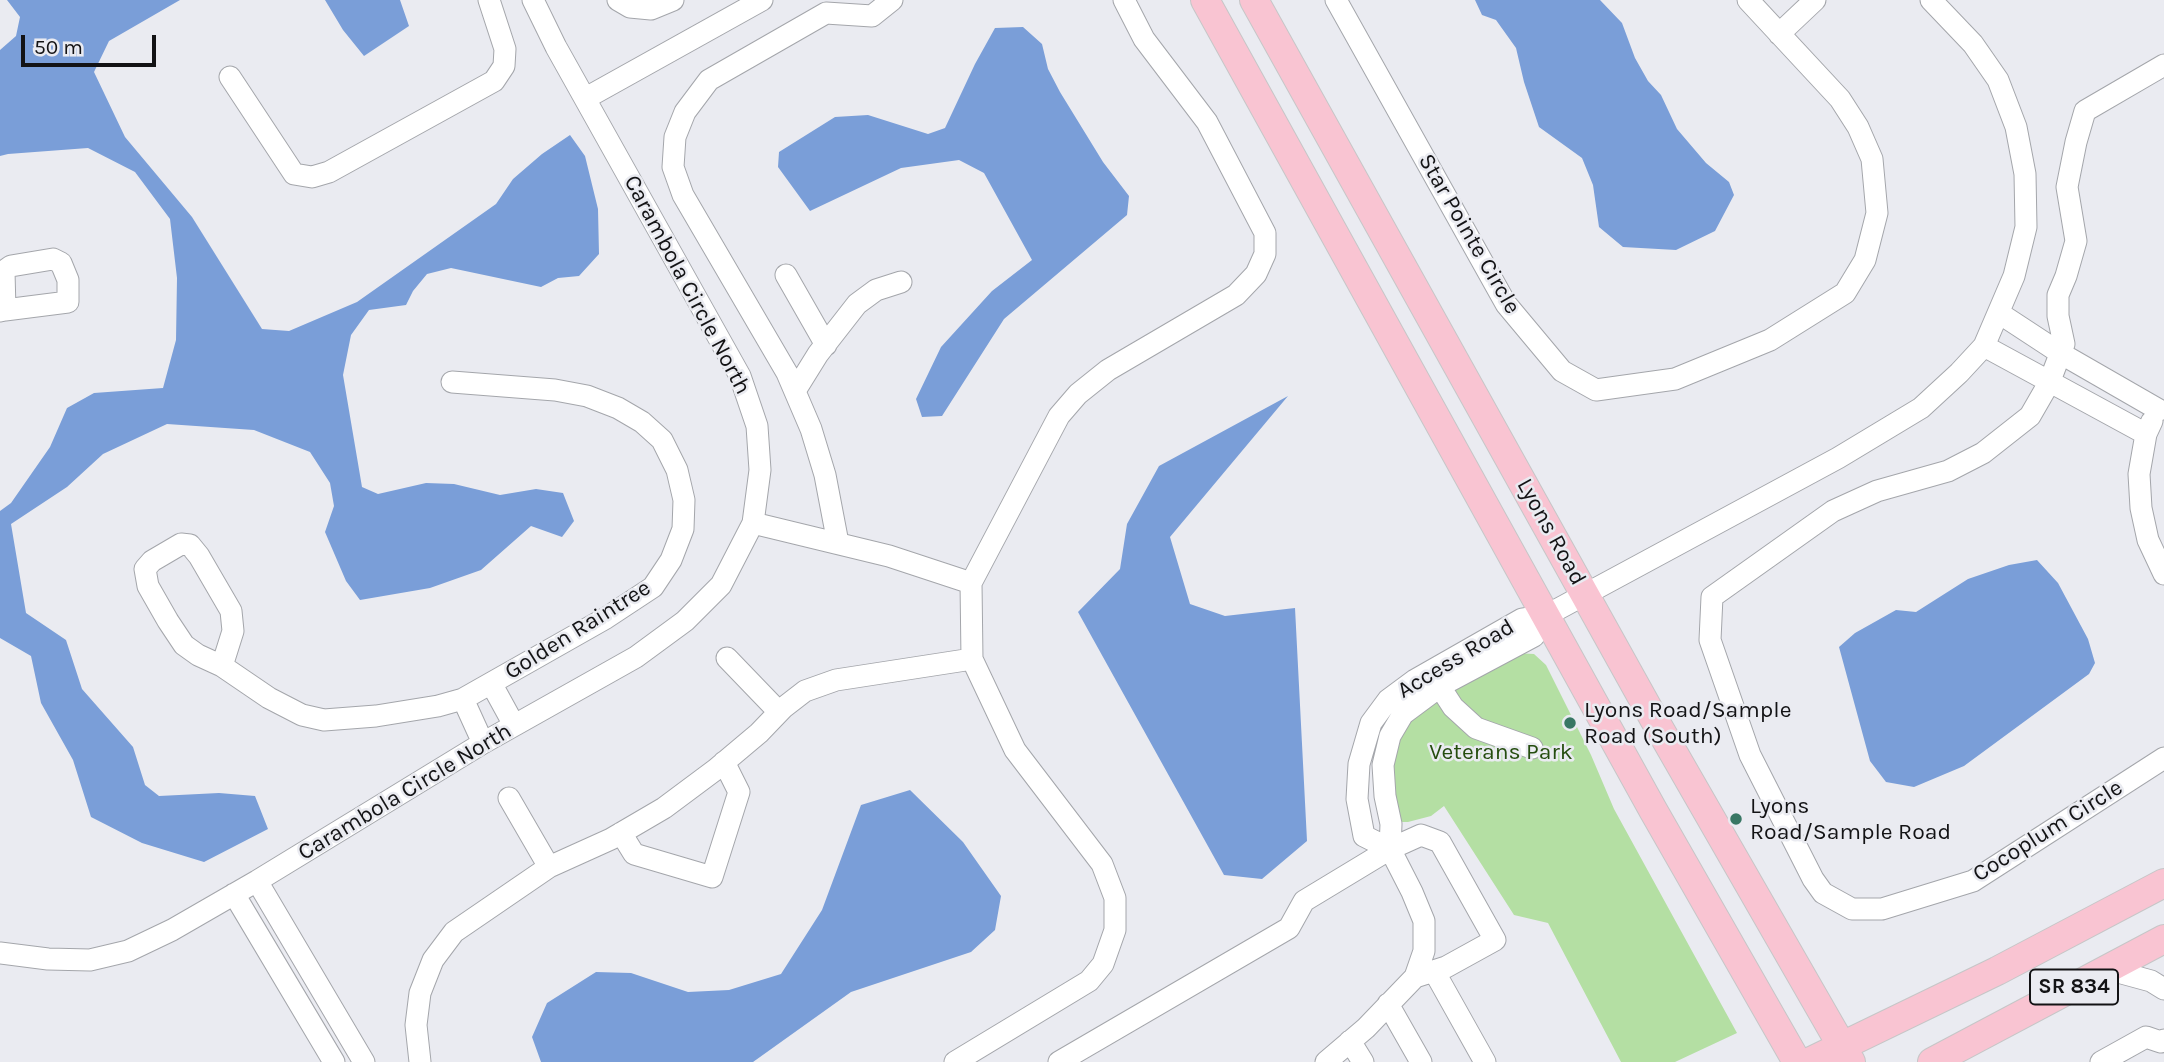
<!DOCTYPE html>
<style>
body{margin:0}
#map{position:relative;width:2164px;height:1062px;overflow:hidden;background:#eaebf1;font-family:Karla,sans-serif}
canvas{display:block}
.scale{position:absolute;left:21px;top:35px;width:135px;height:32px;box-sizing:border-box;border:4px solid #131315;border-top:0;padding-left:9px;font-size:21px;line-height:24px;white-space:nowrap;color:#131315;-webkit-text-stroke:5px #eaebf1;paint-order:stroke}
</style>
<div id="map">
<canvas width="2164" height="1062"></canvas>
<div class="scale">50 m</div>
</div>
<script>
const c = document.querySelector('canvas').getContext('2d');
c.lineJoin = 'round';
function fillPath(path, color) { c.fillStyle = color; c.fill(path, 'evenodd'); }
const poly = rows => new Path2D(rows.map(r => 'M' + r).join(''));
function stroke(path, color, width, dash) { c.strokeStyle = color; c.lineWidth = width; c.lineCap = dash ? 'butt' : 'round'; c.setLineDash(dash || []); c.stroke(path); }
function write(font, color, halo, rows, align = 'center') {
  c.font = font + ' Karla,sans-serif'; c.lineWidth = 5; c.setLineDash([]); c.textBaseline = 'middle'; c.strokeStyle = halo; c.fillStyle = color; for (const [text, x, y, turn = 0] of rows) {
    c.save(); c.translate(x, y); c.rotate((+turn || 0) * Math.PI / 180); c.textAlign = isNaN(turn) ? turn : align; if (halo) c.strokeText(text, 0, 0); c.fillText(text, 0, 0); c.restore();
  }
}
fillPath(poly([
 [1515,653,1534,654,1546,665,1591,755,1614,809,1737,1033,1675,1062,1621,1062,1548,923,1514,915,1444,806,1431,816,1408,822,1398,822,1389,759,1413,713]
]), '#b4dfa3');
fillPath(poly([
 [7,0,180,0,109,41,94,72,125,137,192,217,262,329,289,331,357,302,496,204,513,179,542,154,570,135,585,156,598,209,599,254,579,276,558,278,541,287,451,268,427,274,413,291,406,305,369,310,351,335,343,375,362,487,378,494,426,483,454,484,500,495,536,489,563,493,574,521,562,537,531,526,481,570,430,588,360,600,346,581,325,532,334,506,330,483,310,452,254,430,167,424,103,454,67,487,11,524,26,613,66,640,82,689,133,747,145,785,159,796,219,793,255,796,268,829,204,862,142,843,91,817,73,760,41,703,31,656,0,638,0,511,11,503,50,447,67,408,94,393,163,388,176,340,177,278,170,219,135,172,88,148,8,154,0,156,0,50,16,36,20,17],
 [325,0,400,0,409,26,364,56,343,30],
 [1475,0,1600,0,1622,23,1635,58,1648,81,1661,95,1677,129,1706,163,1729,182,1734,195,1715,231,1676,250,1623,247,1599,227,1593,185,1582,158,1539,127,1524,82,1516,48,1496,20,1482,15],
 [1023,27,1042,44,1048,69,1060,92,1103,162,1129,196,1127,215,1004,319,942,416,922,417,916,399,941,347,992,291,1032,260,984,173,959,160,901,168,810,211,778,167,779,152,835,117,868,115,928,134,945,128,975,64,995,28],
 [1288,396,1170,537,1190,604,1225,616,1295,608,1307,841,1262,879,1224,875,1078,612,1120,569,1127,524,1159,466],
 [2037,560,2058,583,2088,639,2095,663,2089,674,1964,766,1914,787,1886,782,1870,761,1839,647,1855,633,1896,610,1916,612,1968,579,2009,565],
 [910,790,963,842,1001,896,995,930,971,952,851,992,753,1062,541,1062,532,1037,547,1003,596,972,631,973,688,992,729,990,781,974,822,910,861,805]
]), '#7a9ed8');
const minor = poly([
 [618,0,630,7,651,9,673,0],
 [1336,0,1506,304,1562,371,1596,390,1675,379,1770,340,1845,293,1865,260,1877,213,1872,159,1858,127,1840,99,1748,0],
 [1779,34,1815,0],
 [2164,65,2085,111,2076,142,2067,187,2076,241,2066,276,2058,295,2058,316,2064,344,2049,383,2030,416,1983,453,1948,471,1877,491,1833,511,1712,597,1710,640,1750,755,1813,879,1823,893,1852,909,1882,909,1973,881,2164,758],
 [230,77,294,174,312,177,329,172,494,81,504,66,505,49,489,0],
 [586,98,762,0],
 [786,275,826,345],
 [0,311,5,310,68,302,68,280,61,263,53,259,11,266,4,271,5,310],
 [1999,313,2060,353,2159,410],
 [1984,346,2146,434],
 [795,391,818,354,857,304,876,290,901,282],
 [2152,421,2146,434,2139,474,2141,508,2148,540,2164,574],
 [753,523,889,556,971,583,972,659,1015,750,1102,864,1115,898,1115,930,1103,964,1089,981,955,1062],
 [838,543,825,475,811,429,787,373,683,195,673,167,675,137,685,112,709,80,826,13,872,16,892,0],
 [971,583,1059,416,1078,394,1108,370,1236,295,1256,274,1265,254,1265,233,1207,122,1144,39,1124,0],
 [1547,615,1838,458,1921,408,1959,373,1984,346,2014,276,2026,227,2025,174,2016,127,1998,80,1973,44,1931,0],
 [727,658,779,712],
 [222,666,233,631,231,611,199,556,190,545,181,544,152,561,145,569,148,586,168,621,184,645,198,655,222,666,269,698,302,715,324,720,376,716,438,706,463,699,606,618,653,587,671,560,683,529,684,500,677,470,662,440,642,422,618,408,587,396,555,390,452,382],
 [491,683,514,725],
 [1440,687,1453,707,1476,728,1532,748],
 [463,699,483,743],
 [509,798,549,867],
 [621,833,634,854,712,877,739,792,724,762],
 [257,881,364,1062],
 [234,894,334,1062],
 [0,953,48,959,90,960,128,951,172,930,257,881,483,743,636,657,685,621,721,585,753,523,760,470,757,426,740,376,556,47,533,0],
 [2107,969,2151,981,2164,989],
 [1434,971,1485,1062],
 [1388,1004,1421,1062],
 [1350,1041,1363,1062],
 [420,1062,416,1025,420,993,433,960,454,932,549,867,611,839,664,808,715,770,759,733,783,708,805,691,836,680,972,659],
 [1059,1062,1289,928,1304,901,1390,849,1421,835,1440,842,1495,940,1446,967,1415,977],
 [1326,1062,1366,1028,1415,977,1424,951,1424,921,1412,892,1390,849,1391,824,1385,796,1383,765,1390,736,1403,714,1442,685,1534,636,1547,615,1522,619,1415,680,1388,700,1371,723,1359,764,1357,799,1364,836,1390,849],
 [2101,1062,2146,1037,2161,1042,2164,1040]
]);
const major = poly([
 [1205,0,1653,810,1797,1062],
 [1254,0,1654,719,1851,1062],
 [1809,1062,1997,971,2164,883],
 [1932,1062,2164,939]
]);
stroke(minor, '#a4a6ab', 23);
stroke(major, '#c6c6c7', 30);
stroke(minor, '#fff', 21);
stroke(major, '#f9c4d2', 28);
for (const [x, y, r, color] of [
 [1570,723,7,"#387764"],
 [1736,819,7,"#387764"]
]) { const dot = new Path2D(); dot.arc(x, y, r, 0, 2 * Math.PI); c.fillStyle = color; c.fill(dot); stroke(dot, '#eaebf1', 2.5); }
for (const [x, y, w] of [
 [2074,987,88]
]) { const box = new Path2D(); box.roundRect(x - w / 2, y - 17.5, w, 35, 5); c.fillStyle = '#eaebf1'; c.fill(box); stroke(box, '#131315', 2); }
write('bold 21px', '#131315', null, [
 ["SR 834",2074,987]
]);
write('23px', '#131315', '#eaebf1', [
 ["Star Pointe Circle",1469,234,60],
 ["Carambola Circle North",687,285,62],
 ["Lyons Road",1551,532,61],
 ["Golden Raintree",578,630,-32],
 ["Access Road",1456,659,-31],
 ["Carambola Circle North",405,792,-31],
 ["Cocoplum Circle",2048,831,-32]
]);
write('23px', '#131315', '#eaebf1', [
 ["Lyons Road/Sample",1584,710],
 ["Road (South)",1584,736],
 ["Lyons",1750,806],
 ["Road/Sample Road",1750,832]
], 'left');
write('23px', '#254d0f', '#eaebf1', [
 ["Veterans Park",1501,752]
]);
</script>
